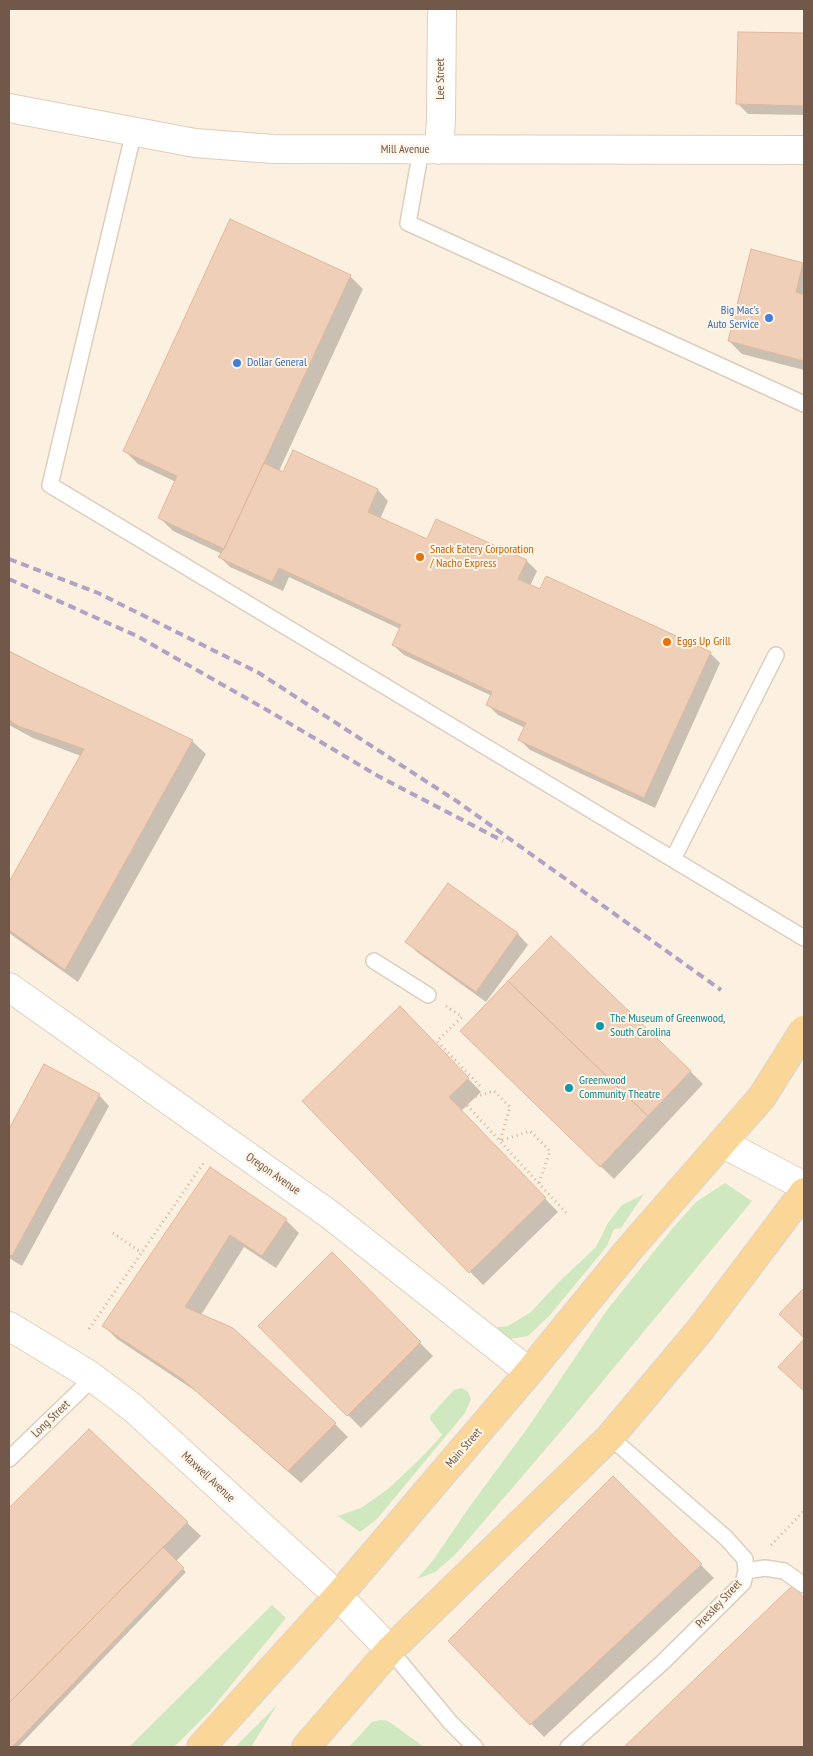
<!DOCTYPE html>
<style>
body{margin:0}
#map{position:relative;width:813px;height:1756px;overflow:hidden;background:#fcf1e0;font-family:"PT Sans Narrow",sans-serif}
canvas{display:block}
.frame{position:absolute;inset:0;border:10px solid #725848;pointer-events:none}
</style>
<div id="map">
<canvas width="813" height="1756"></canvas>
<div class="frame"></div>
</div>
<script>
const c = document.querySelector('canvas').getContext('2d');
c.lineJoin = 'round';
function fillPath(path, color) { c.fillStyle = color; c.fill(path, 'evenodd'); }
const poly = rows => new Path2D(rows.map(r => 'M' + r).join(''));
function stroke(path, color, width, dash) { c.strokeStyle = color; c.lineWidth = width; c.lineCap = dash ? 'butt' : 'round'; c.setLineDash(dash || []); c.stroke(path); }
function write(font, color, halo, rows, align = 'center') {
  c.font = font + ' "PT Sans Narrow",sans-serif'; c.lineWidth = 4; c.setLineDash([]); c.textBaseline = 'middle'; c.strokeStyle = halo; c.fillStyle = color; for (const [text, x, y, turn = 0] of rows) {
    c.save(); c.translate(x, y); c.rotate((+turn || 0) * Math.PI / 180); c.textAlign = isNaN(turn) ? turn : align; if (halo) c.strokeText(text, 0, 0); c.fillText(text, 0, 0); c.restore();
  }
}
fillPath(poly([
 [725,1183,752,1201,573,1417,454,1556,435,1572,417,1579,434,1559,470,1506,529,1426,607,1310,672,1229,696,1202],
 [644,1194,621,1228,614,1229,607,1246,550,1315,528,1336,496,1341,491,1333,498,1327,508,1326,531,1312,559,1282,596,1247,608,1223,622,1205],
 [462,1388,468,1392,471,1399,465,1413,377,1519,360,1532,338,1516,361,1508,388,1489,420,1459,442,1435,430,1419,430,1416,454,1390],
 [272,1605,286,1618,209,1712,174,1747,129,1747],
 [277,1705,251,1747,235,1747],
 [381,1720,388,1721,424,1747,349,1747,372,1722]
]), '#cfe8bf');
fillPath(poly([
 [739,33,804,34,804,115,748,114,737,103],
 [803,264,804,266,804,370,742,354,729,341],
 [350,276,363,289,279,471,283,473,293,452,378,490,388,501,380,519,428,541,437,520,527,561,537,571,530,586,710,653,720,663,655,808,530,750,520,740,525,728,498,715,488,705,492,696,404,655,393,645,400,629,289,577,283,591,230,567,220,557,222,554,173,531,160,518,176,482,138,464,125,451],
 [9,652,51,675,192,741,206,754,78,982,9,933,9,884,81,756,33,738,9,725],
 [448,884,518,934,528,945,486,1002,417,952,407,942],
 [400,1008,481,1092,461,1111,558,1212,483,1285,304,1101],
 [461,1031,690,1071,703,1084,614,1179],
 [44,1065,99,1095,109,1106,22,1266,9,1258,9,1130],
 [210,1168,286,1220,299,1233,276,1268,244,1247,201,1315,335,1424,348,1437,301,1483,197,1392,117,1339,104,1326],
 [332,1254,433,1356,361,1428,259,1326],
 [89,1430,201,1536,175,1562,186,1572,18,1747,9,1747,9,1509],
 [613,1478,714,1578,544,1737,450,1641],
 [793,1587,804,1599,804,1747,626,1747]
]), '#0003');
const building = poly([
 [738,32,804,33,804,106,736,104,738,32],
 [230,219,351,275,224,549,158,518,177,476,123,451,230,219],
 [751,249,803,263,796,292,804,295,804,361,728,341,751,249],
 [293,450,378,489,368,512,427,539,436,519,527,560,518,579,540,589,546,576,711,652,644,798,518,740,526,723,486,705,492,692,392,645,401,625,279,568,272,582,218,557,224,549,264,463,283,472,293,450],
 [9,651,52,673,193,740,65,970,9,930,9,882,84,749,18,726,9,720,9,651],
 [448,883,518,933,476,992,405,942,448,883],
 [551,936,691,1071,648,1116,508,981,551,936],
 [508,981,648,1116,600,1167,460,1031,508,981],
 [400,1006,469,1078,449,1097,546,1198,469,1273,302,1101,400,1006],
 [44,1064,100,1094,12,1256,9,1255,9,1129,44,1064],
 [210,1167,287,1219,262,1256,230,1235,185,1307,233,1328,336,1423,288,1471,182,1379,102,1326,210,1167],
 [332,1252,421,1342,347,1416,258,1326,332,1252],
 [804,1288,804,1338,779,1314,804,1288],
 [804,1339,804,1391,778,1367,804,1339],
 [89,1429,188,1522,9,1703,9,1508,89,1429],
 [613,1476,702,1564,530,1725,448,1641,613,1476],
 [163,1547,184,1568,12,1747,9,1747,9,1703,163,1547],
 [793,1585,804,1598,804,1747,624,1747,793,1585]
]);
fillPath(building, '#f0cfb8');
stroke(building, '#e3b699', 1);
const service = poly([
 [134,131,50,485,804,938],
 [421,150,408,223,804,404],
 [673,859,776,655],
 [374,961,428,995],
 [9,1459,93,1378],
 [746,1571,765,1568,784,1571,804,1585],
 [390,1650,451,1723,475,1747],
 [568,1747,663,1662,743,1583,746,1571,745,1559,726,1538,610,1437]
]);
const minor = poly([
 [9,108,195,143,273,149,804,150],
 [439,150,441,119,442,9],
 [9,987,329,1214,529,1372]
]);
const secondary = poly([
 [722,1143,804,1186],
 [9,1326,88,1374,133,1408,338,1596,390,1650]
]);
const primary = poly([
 [201,1747,338,1596,529,1372,631,1247,762,1097],
 [306,1747,390,1650,610,1437,700,1330,804,1192]
]);
stroke(service, '#dfcdbc', 18);
stroke(minor, '#dfcdbc', 30);
stroke(secondary, '#e4cfbb', 30);
stroke(primary, '#dad4cf', 30);
stroke(poly([
 [446,1006,462,1017,437,1041,480,1086,463,1101,568,1215],
 [466,1100,494,1091,510,1107,500,1141,530,1131,550,1151,539,1183],
 [113,1233,142,1253],
 [89,1329,205,1161],
 [771,1545,804,1511]
]), '#d5b39c', 3, [1, 4]);
stroke(service, '#fff', 15);
stroke(minor, '#fff', 28);
stroke(secondary, '#fff', 28);
stroke(primary, '#fad799', 28);
stroke(poly([
 [9,559,98,593,259,673,458,802,721,990],
 [9,579,137,636,267,710,378,776,503,841]
]), '#b4a0c4', 4, [8, 5]);
const primaryBridge = poly([
 [762,1097,804,1030]
]);
stroke(primaryBridge, '#dad4cf', 30, []);
stroke(primaryBridge, '#fad799', 28);
for (const [x, y, r, color] of [
 [769,318,5,"#3f7fe0"],
 [237,363,5,"#3f7fe0"],
 [420,557,5,"#e8710a"],
 [667,642,5,"#e8710a"],
 [600,1026,5,"#0f9aa8"],
 [569,1088,5,"#0f9aa8"]
]) { const dot = new Path2D(); dot.arc(x, y, r, 0, 2 * Math.PI); c.fillStyle = color; c.fill(dot); stroke(dot, '#fff5e6', 2); }
write('12px', '#725848', '#fff5e6', [
 ["Lee Street",441,79,-90],
 ["Mill Avenue",405,150],
 ["Oregon Avenue",273,1174,35],
 ["Long Street",51,1419,-44],
 ["Main Street",464,1448,-49],
 ["Maxwell Avenue",208,1477,43],
 ["Pressley Street",719,1604,-47]
]);
write('12px', '#366cbe', '#fff5e6', [
 ["Big Mac's",759,311],
 ["Auto Service",759,325],
 ["Dollar General",247,363,"left"]
], 'right');
write('12px', '#c56008', '#fff5e6', [
 ["Snack Eatery Corporation",430,550],
 ["/ Nacho Express",430,564],
 ["Eggs Up Grill",677,642]
], 'left');
write('12px', '#0d838f', '#fff5e6', [
 ["The Museum of Greenwood,",610,1019],
 ["South Carolina",610,1033],
 ["Greenwood",579,1081],
 ["Community Theatre",579,1095]
], 'left');
</script>
